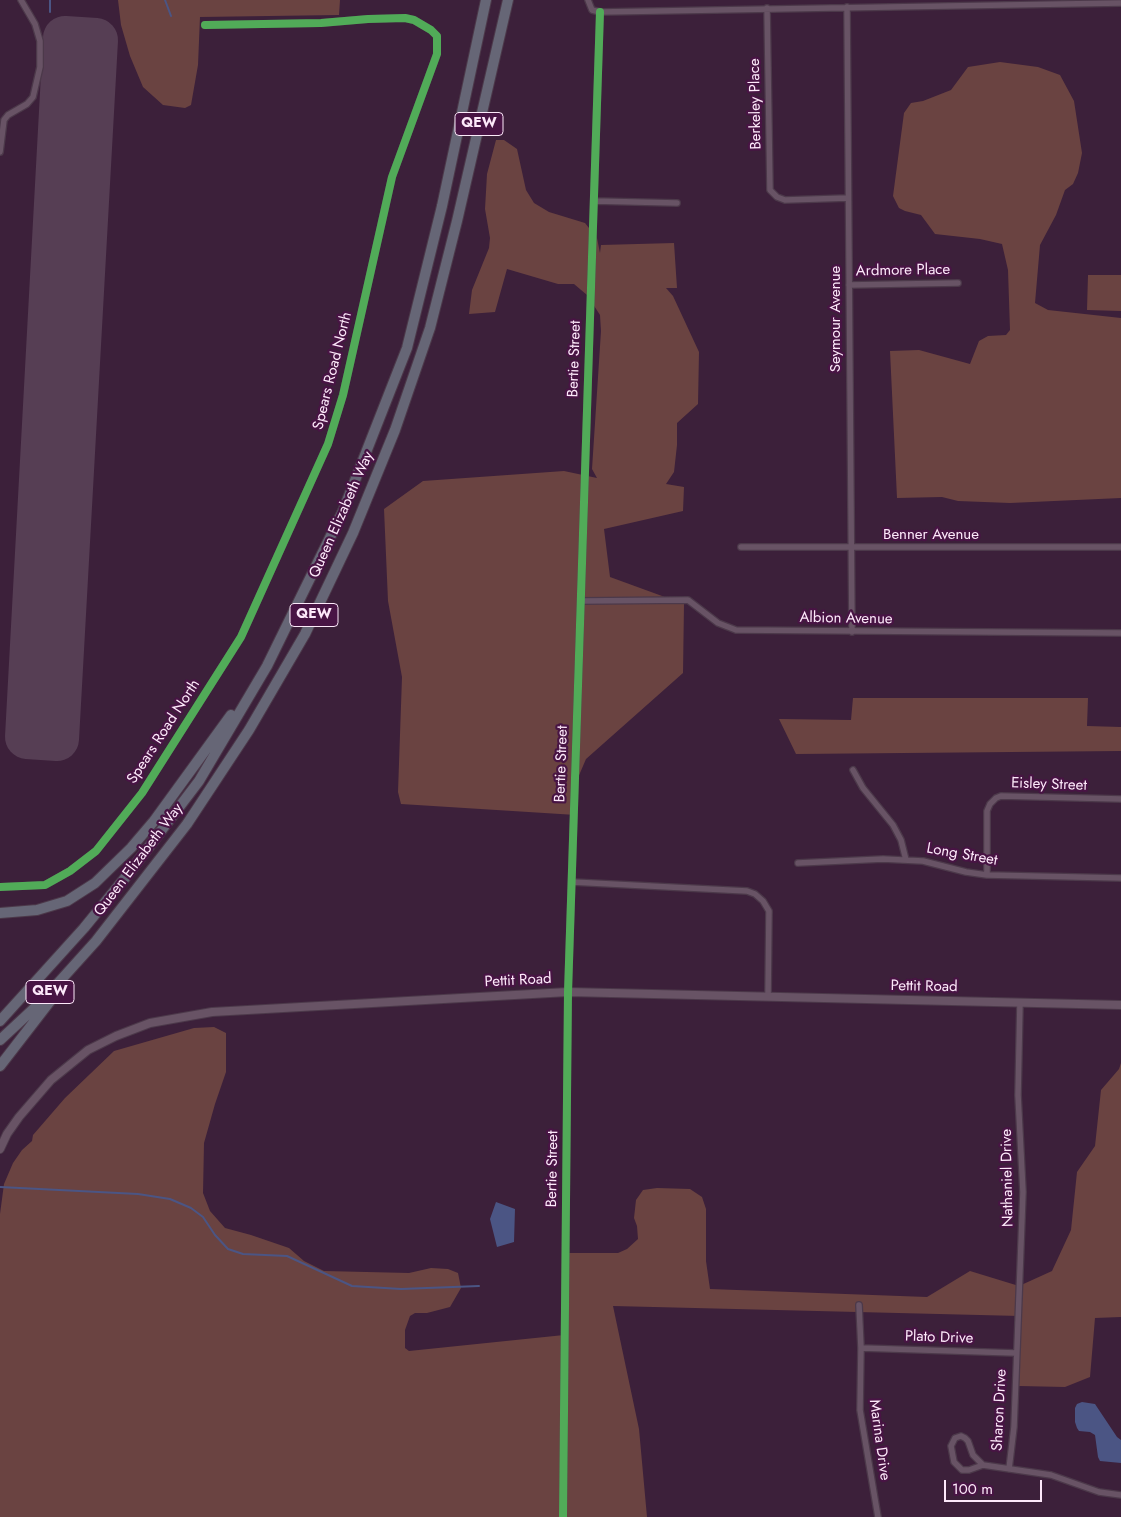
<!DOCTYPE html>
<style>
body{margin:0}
#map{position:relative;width:1121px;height:1517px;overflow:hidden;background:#3c203a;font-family:Jost,sans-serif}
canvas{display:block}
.scale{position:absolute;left:944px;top:1480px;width:98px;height:22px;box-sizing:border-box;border:2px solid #fde9fa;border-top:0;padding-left:6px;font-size:15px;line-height:18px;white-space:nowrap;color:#fde9fa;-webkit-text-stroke:4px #481444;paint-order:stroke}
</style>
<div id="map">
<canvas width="1121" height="1517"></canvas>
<div class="scale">100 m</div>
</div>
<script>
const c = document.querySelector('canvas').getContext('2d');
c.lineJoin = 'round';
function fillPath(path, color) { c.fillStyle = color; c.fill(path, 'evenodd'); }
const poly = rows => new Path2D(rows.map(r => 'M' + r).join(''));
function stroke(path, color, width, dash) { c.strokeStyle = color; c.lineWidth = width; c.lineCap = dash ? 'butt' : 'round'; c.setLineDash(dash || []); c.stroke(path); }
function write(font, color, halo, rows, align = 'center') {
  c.font = font + ' Jost,sans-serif'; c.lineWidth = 4.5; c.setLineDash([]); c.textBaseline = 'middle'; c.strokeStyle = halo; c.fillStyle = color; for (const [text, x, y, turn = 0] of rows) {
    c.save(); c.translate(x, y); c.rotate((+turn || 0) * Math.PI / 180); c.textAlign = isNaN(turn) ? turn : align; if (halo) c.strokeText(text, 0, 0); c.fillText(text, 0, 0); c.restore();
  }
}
fillPath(poly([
 [118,0,340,0,339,15,200,17,198,65,191,105,185,108,163,105,143,87,130,56,121,25],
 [1000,62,1038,67,1060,75,1074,101,1082,153,1078,173,1073,184,1065,190,1056,215,1040,245,1035,303,1048,310,1121,318,1121,498,1010,503,958,501,942,497,897,498,890,351,919,350,970,364,979,341,988,336,1006,335,1010,330,1008,270,1002,244,980,239,935,234,921,215,905,211,899,208,893,196,904,113,911,103,923,101,951,90,968,67],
 [496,140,504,140,517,149,526,190,534,203,549,212,585,223,597,238,600,253,601,245,674,243,677,288,666,288,673,296,699,352,698,404,677,423,677,445,674,472,666,484,684,487,683,511,604,529,610,577,684,604,683,673,586,759,577,780,576,815,401,804,398,792,402,677,388,601,384,509,423,481,564,471,597,478,592,469,601,331,600,315,587,295,574,284,558,284,507,269,495,312,469,314,472,290,489,248,490,238,485,209,487,174],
 [1088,275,1121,275,1121,311,1087,310],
 [853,698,1088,698,1087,726,1121,727,1121,751,796,754,779,719,851,720],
 [214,1027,226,1033,226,1072,215,1104,204,1143,203,1193,210,1211,225,1228,251,1235,289,1248,304,1261,324,1271,409,1273,431,1268,448,1269,458,1273,461,1288,450,1307,427,1313,415,1313,410,1316,405,1330,405,1348,409,1351,564,1335,569,1253,618,1253,627,1249,638,1239,637,1226,634,1218,636,1200,643,1190,657,1188,690,1189,702,1197,706,1209,706,1261,710,1289,927,1297,970,1271,1019,1286,1052,1271,1071,1230,1077,1172,1095,1146,1101,1090,1119,1069,1121,1063,1121,1317,1095,1318,1090,1377,1065,1387,1019,1386,1020,1316,613,1306,639,1429,647,1517,0,1517,0,1214,4,1184,13,1163,22,1150,32,1141,33,1135,65,1098,114,1051,194,1028]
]), '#6a4341');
fillPath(poly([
 [496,1202,515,1209,514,1242,497,1247,490,1219],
 [1082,1402,1095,1404,1117,1437,1121,1440,1121,1463,1100,1461,1098,1457,1095,1435,1090,1432,1079,1431,1077,1428,1075,1422,1075,1408,1077,1404]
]), '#4b5584');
stroke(poly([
 [50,0,50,12],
 [165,0,171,16],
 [0,1187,138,1194,170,1199,191,1208,203,1217,215,1235,228,1249,243,1254,287,1256,352,1286,401,1289,479,1286]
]), '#4b5584', 2);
stroke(poly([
 [65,38,96,40,57,739,27,737,65,38]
]), '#563e54', 44);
const street = poly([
 [588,0,592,10,600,12,1121,3],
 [847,7,852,632],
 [767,8,770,190,777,197,785,200,848,198],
 [0,152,4,120,8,115,27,104,33,97,40,67,40,41,35,24,21,0],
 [594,201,677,203],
 [849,285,958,283],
 [741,547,1121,547],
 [581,601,688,600,718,623,736,630,1121,633],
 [853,770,863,788,893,825,901,840,906,860],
 [798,863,883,859,923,861,966,872,987,875,1121,878],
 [987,875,987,811,990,804,996,798,1001,796,1121,799],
 [572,882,747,891,755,894,763,901,769,911,768,997],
 [0,887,45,885,70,871,96,851,142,793,241,637,328,444,343,395,392,177,437,54,437,36,431,30,414,20,405,18,368,19,321,23,205,25],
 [859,1305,861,1348,860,1410,878,1517],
 [861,1348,1016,1353],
 [983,1465,973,1455,968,1441,965,1438,961,1436,955,1438,951,1446,954,1462,962,1470,969,1470,983,1465,1051,1475,1099,1492,1121,1495],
 [1009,1469,1014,1427,1023,1192,1018,1095,1020,1003],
 [563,1517,568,992,600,12]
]);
const secondary = poly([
 [0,1149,7,1134,19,1117,51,1080,88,1050,116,1036,150,1023,212,1012,568,992,1121,1005]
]);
const highway = poly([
 [0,913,37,910,67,901,95,883,131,848,154,821,231,715],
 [0,1021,84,928,129,873,199,781,267,666,343,511,407,348,442,206,486,0],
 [0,1040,41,1002,96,941,187,824,249,730,305,634,353,533,395,430,430,328,457,221,508,0],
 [0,1066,51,1000]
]);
stroke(street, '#4c394a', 8);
stroke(secondary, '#4c394a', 10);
stroke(highway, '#4c394a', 12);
stroke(street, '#685365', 5.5);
stroke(secondary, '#685365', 8);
stroke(highway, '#666676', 10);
stroke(poly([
 [0,887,45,885,70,871,96,851,142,793,241,637,328,444,343,395,392,177,437,54,437,36,431,30,414,20,405,18,368,19,321,23,205,25],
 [563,1517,568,992,600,12]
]), '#51ab58', 8);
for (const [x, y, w] of [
 [479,124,48],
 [314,615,48],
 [50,992,48]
]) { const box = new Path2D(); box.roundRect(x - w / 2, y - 11.5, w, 23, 4); c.fillStyle = '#481444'; c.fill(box); stroke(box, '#fde9fa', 1); }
write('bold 14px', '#fde9fa', null, [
 ["QEW",479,124],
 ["QEW",314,615],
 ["QEW",50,992]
]);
write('15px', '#fde9fa', '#481444', [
 ["Berkeley Place",756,104,-91],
 ["Ardmore Place",903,271,-1],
 ["Seymour Avenue",836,319,-90],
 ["Bertie Street",575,359,-88],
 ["Spears Road North",333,371,-76],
 ["Queen Elizabeth Way",342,515,-66],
 ["Benner Avenue",931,535],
 ["Albion Avenue",846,619,1],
 ["Spears Road North",164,732,-57],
 ["Bertie Street",562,764,-88],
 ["Eisley Street",1049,785,2],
 ["Long Street",962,855,10],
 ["Queen Elizabeth Way",139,860,-53],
 ["Pettit Road",518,981,-3],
 ["Pettit Road",924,987,1],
 ["Bertie Street",553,1169,-89],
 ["Nathaniel Drive",1008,1178,-91],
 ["Plato Drive",939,1338,2],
 ["Sharon Drive",1000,1410,-87],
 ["Marina Drive",879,1440,82]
]);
</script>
